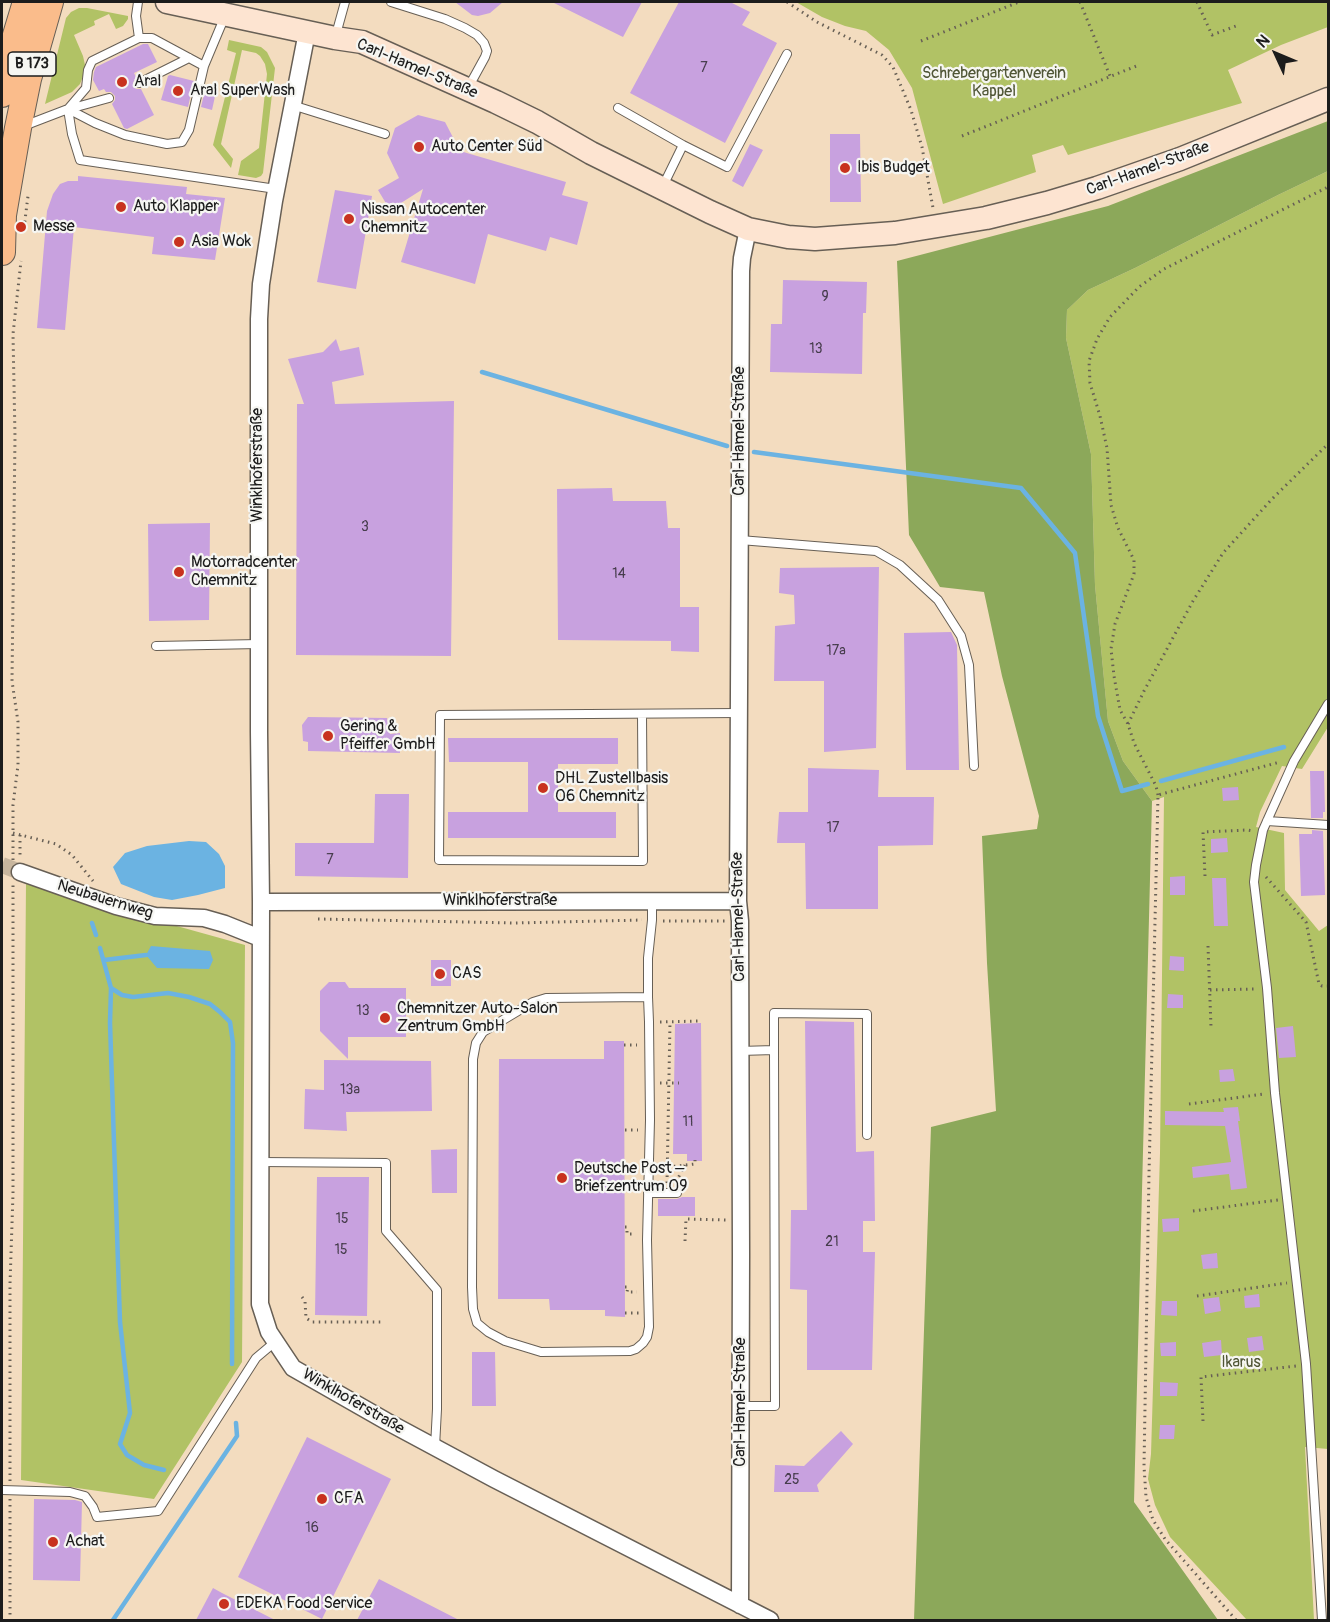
<!DOCTYPE html>
<meta charset="utf-8">
<style>
body{margin:0}
#map{position:relative;width:1330px;height:1622px;overflow:hidden;background:#f3dcbf;font-family:Pangolin,sans-serif}
canvas{display:block}
.frame{position:absolute;inset:0;border:3px solid #1c1c1c;pointer-events:none}
.north{position:absolute;left:1246px;top:24px;width:60px;height:60px;-webkit-text-stroke:4px #f6f6f2;paint-order:stroke;rotate:314deg;font-size:16px;font-weight:700;line-height:24px;text-align:center;color:#1c1c1c}
.north::after{content:'';display:block;margin:auto;width:21px;height:27px;background:#1c1c1c;clip-path:polygon(50% 0,100% 100%,50% 72%,0 100%)}
</style>
<div id="map">
<canvas width="1330" height="1622"></canvas>
<div class="frame"></div>
<div class="north">N</div>
</div>
<script>
const c = document.querySelector('canvas').getContext('2d');
c.lineJoin = 'round';
function fillPath(path, color) { c.fillStyle = color; c.fill(path, 'evenodd'); }
const poly = rows => new Path2D(rows.map(r => 'M' + r).join(''));
function stroke(path, color, width, dash) { c.strokeStyle = color; c.lineWidth = width; c.lineCap = dash ? 'butt' : 'round'; c.setLineDash(dash || []); c.stroke(path); }
function write(font, color, halo, rows, align = 'center') {
  c.font = font + ' Pangolin,sans-serif'; c.lineWidth = 4.5; c.setLineDash([]); c.textBaseline = 'middle'; c.strokeStyle = halo; c.fillStyle = color; for (const [text, x, y, turn = 0] of rows) {
    c.save(); c.translate(x, y); c.rotate((+turn || 0) * Math.PI / 180); c.textAlign = isNaN(turn) ? turn : align; if (halo) c.strokeText(text, 0, 0); c.fillText(text, 0, 0); c.restore();
  }
}
fillPath(poly([
 [796,2,1328,2,1328,27,1281,45,1228,70,1242,103,1068,155,1063,145,1032,155,1036,172,943,204,912,88,889,50,866,31,845,26,822,17],
 [79,8,87,8,128,16,128,19,123,26,116,29,109,14,94,21,95,25,74,35,83,56,85,65,84,74,80,84,72,92,45,104,66,18,71,12],
 [229,40,261,47,267,52,275,68,263,173,261,176,256,178,238,175,241,161,259,148,267,74,265,64,260,56,256,53,242,50,221,144,233,159,231,168,213,145,236,53,227,50],
 [1328,171,1328,727,1302,769,1282,766,1260,812,1256,827,1284,833,1285,890,1319,931,1328,925,1328,1449,1305,1447,1314,1620,1246,1619,1170,1537,1155,1505,1148,1479,1151,1454,1160,1153,1164,797,1152,801,1123,761,1108,721,1095,585,1091,454,1066,338,1067,310,1088,290,1135,268,1278,195],
 [26,884,245,945,242,1362,154,1499,21,1480]
]), '#b1c265');
fillPath(poly([
 [1328,121,1328,171,1278,195,1135,268,1088,290,1067,310,1066,338,1091,454,1095,585,1108,721,1123,761,1152,801,1134,1502,1218,1620,914,1620,931,1127,996,1111,987,963,982,836,1037,829,1039,816,1002,676,984,592,940,587,909,535,897,261,1108,206]
]), '#8ca85a');
fillPath(poly([
 [189,841,206,842,219,854,225,866,225,888,198,895,172,900,154,897,121,884,113,867,125,853,147,846],
 [151,946,210,951,213,960,209,969,157,968,146,955]
]), '#6bb3e2');
stroke(poly([
 [482,372,727,446],
 [754,452,1021,488,1075,553,1098,716,1122,791,1148,784],
 [1161,781,1284,747],
 [92,923,96,935],
 [100,948,111,988,122,995,133,997,168,993,189,997,210,1004,220,1012,230,1022,233,1043,232,1364],
 [104,960,146,955],
 [111,988,110,1023,120,1322,130,1413,120,1444,127,1455,144,1465,164,1470],
 [113,1620,237,1436,236,1423]
]), '#6bb3e2', 4.5);
fillPath(poly([
 [455,2,503,2,490,13,478,16,472,15],
 [552,2,642,2,623,37],
 [679,2,730,2,750,12,742,25,777,43,725,143,630,93],
 [143,44,148,44,157,62,134,73,136,77,133,83,136,89,141,89,154,115,127,129,124,128,112,104,115,100,115,96,111,92,106,92,104,89,99,91,93,80,94,72,96,67],
 [170,75,194,81,188,107,161,100,168,76],
 [205,90,216,92,212,110,201,107],
 [418,115,445,122,460,151,566,182,562,195,588,202,577,245,550,237,546,251,488,234,475,284,401,262,423,189,390,210,378,190,399,178,387,153,395,128],
 [830,134,860,134,861,202,830,202],
 [750,144,763,150,743,187,732,181],
 [78,176,187,187,186,194,225,198,215,260,152,254,154,237,74,227,65,330,37,328,47,211,53,194,60,184,68,181,78,181],
 [335,190,372,196,356,289,317,282],
 [783,280,867,282,866,313,863,313,862,374,770,372,771,324,782,324],
 [336,339,340,351,359,347,364,375,332,382,335,404,454,401,451,656,296,655,297,404,304,404,288,359,323,352],
 [612,488,613,501,666,501,668,528,680,528,680,607,699,607,699,652,671,651,671,641,558,640,557,489],
 [210,523,209,620,149,621,148,524],
 [879,567,876,748,824,752,824,681,774,681,775,626,795,624,794,595,779,593,780,568],
 [951,632,957,645,959,770,906,770,904,633],
 [308,717,387,718,390,734,400,733,400,753,308,751,308,742,303,741,302,725],
 [448,738,618,738,618,764,558,764,558,812,616,812,616,838,448,838,448,812,528,812,528,762,449,762],
 [808,768,879,770,878,797,934,797,933,845,878,846,878,909,806,909,805,843,777,843,779,812,808,812],
 [1310,771,1324,771,1325,812,1323,812,1323,818,1311,818],
 [1238,787,1239,800,1223,801,1222,788],
 [375,794,409,794,408,878,295,876,295,843,374,843],
 [1312,830,1323,831,1325,895,1301,896,1299,834,1312,834],
 [1227,838,1228,852,1211,853,1211,839],
 [1185,876,1185,895,1170,895,1170,877],
 [1212,878,1226,878,1228,926,1214,926],
 [1170,956,1184,957,1184,971,1169,970],
 [431,960,451,960,451,986,431,986],
 [329,982,345,982,349,988,406,988,406,1037,348,1037,348,1059,320,1031,320,991],
 [1168,994,1183,995,1183,1008,1167,1008],
 [805,1021,854,1022,856,1152,874,1151,875,1221,863,1221,863,1252,875,1252,872,1370,807,1370,807,1290,790,1289,791,1210,807,1210],
 [701,1023,702,1161,687,1161,687,1154,673,1154,675,1024],
 [1293,1026,1296,1057,1279,1058,1276,1028],
 [604,1041,624,1041,625,1317,605,1316,605,1310,550,1310,549,1299,498,1299,499,1059,604,1059],
 [324,1060,431,1061,432,1111,346,1112,347,1131,304,1129,305,1089,324,1090],
 [1233,1069,1235,1081,1220,1082,1219,1070],
 [1238,1107,1240,1121,1238,1121,1247,1188,1231,1190,1229,1174,1193,1178,1192,1167,1231,1162,1225,1126,1165,1125,1165,1111,1224,1112,1223,1108],
 [457,1149,457,1193,432,1193,431,1150],
 [317,1177,369,1177,367,1316,315,1315],
 [682,1197,695,1197,695,1216,658,1216,658,1199,677,1199],
 [1179,1218,1179,1231,1163,1232,1162,1219],
 [1217,1253,1218,1268,1203,1269,1201,1255],
 [1259,1294,1260,1307,1245,1308,1244,1296],
 [1219,1297,1221,1311,1205,1314,1203,1299],
 [1162,1301,1177,1301,1177,1316,1161,1315],
 [1262,1336,1264,1350,1249,1352,1247,1338],
 [1221,1340,1222,1355,1204,1357,1202,1343],
 [1176,1342,1176,1356,1161,1356,1160,1343],
 [472,1352,495,1352,496,1406,472,1406],
 [1160,1382,1178,1383,1177,1396,1160,1396],
 [1160,1425,1175,1425,1174,1439,1159,1439],
 [841,1431,853,1444,817,1485,819,1492,774,1492,775,1465,804,1466],
 [307,1437,391,1479,322,1619,238,1577],
 [34,1499,75,1500,82,1502,80,1581,33,1580],
 [379,1579,459,1620,357,1620],
 [213,1588,222,1593,275,1620,196,1620]
]), '#c8a1df');
stroke(poly([
 [2,865,20,872]
]), '#c8b69e', 16, [16, 8]);
const service = poly([
 [138,2,136,16,139,38,152,38,204,66],
 [391,2,445,19,465,28,477,35,484,43,487,51,485,57,468,88],
 [139,38,92,61,88,70,86,88,68,109,72,134,80,160,276,189],
 [335,38,345,2],
 [139,83,189,58],
 [292,105,385,134],
 [618,108,683,145,727,167,787,54],
 [69,109,109,98],
 [21,127,68,109,95,123,125,135,167,144,182,142,189,130,204,66,225,16],
 [662,188,683,145],
 [740,540,876,551,900,565,938,600,961,636,969,665,974,766],
 [156,646,259,644],
 [642,714,643,861,439,860,440,715,739,713],
 [1267,821,1328,825],
 [648,997,546,998,533,1002,483,1032,476,1043,473,1059,472,1287,473,1309,477,1323,488,1332,505,1341,541,1352,630,1351,636,1349,643,1343,647,1337,649,1327,647,1240,650,1120,649,1022,648,997,648,958,652,920,652,901],
 [774,1050,774,1013,867,1014,867,1135],
 [740,1051,774,1050,775,1406,740,1406],
 [261,1162,386,1163,386,1231,437,1290,437,1409,435,1447],
 [648,1193,677,1193],
 [2,1490,70,1492,85,1496,93,1507,97,1517,158,1511,256,1358,275,1342],
 [1322,1620,1306,1364,1287,1198,1275,1093,1267,988,1254,882,1256,865,1263,830,1267,821,1294,761,1328,704]
]);
const minor = poly([
 [307,32,274,201,261,284,259,319,259,732,261,902,260,1304,269,1332,293,1368,386,1421,494,1479,770,1620],
 [20,872,116,906,155,916,204,918,225,924,260,938],
 [261,902,738,901],
 [740,1605,741,1255,740,921,738,901,741,271,742,258,748,229]
]);
const secondary = poly([
 [167,2,335,38,362,42,496,102,537,122,591,153,710,212,748,229,788,237,815,239,895,233,986,218,1047,203,1097,188,1180,159,1328,99]
]);
const primary = poly([
 [2,94,7,65,26,2],
 [2,252,3,215,18,128,28,79,50,2]
]);
stroke(service, '#675f55', 10);
stroke(minor, '#675f55', 19);
stroke(secondary, '#675f55', 25);
stroke(primary, '#675f55', 28);
stroke(poly([
 [787,2,817,22,882,55,893,67,911,110,922,147,933,208],
 [1080,2,1110,76],
 [1197,2,1212,35,1236,26],
 [921,41,1019,2],
 [962,136,1139,65],
 [24,228,28,196],
 [1128,724,1144,691,1193,601,1223,553,1272,499,1328,444],
 [1158,795,1156,786,1134,743,1128,724,1120,710,1114,676,1111,649,1115,624,1134,574,1134,560,1118,528,1111,505,1107,448,1100,416,1090,383,1089,361,1097,339,1110,317,1139,287,1164,269,1328,187],
 [13,833,56,844,72,855,93,881],
 [20,835,20,858],
 [13,860,13,805,18,765,18,722,12,681,15,437,13,334,21,261],
 [1205,876,1203,832,1247,830,1253,831],
 [1266,877,1306,922,1319,984,1322,986,1328,986],
 [318,919,515,923,642,920],
 [663,921,726,921],
 [1208,946,1211,1027],
 [1210,990,1256,989],
 [660,1022,700,1021],
 [624,1045,637,1045],
 [660,1083,679,1083],
 [1189,1104,1264,1094],
 [625,1130,638,1130],
 [668,1167,695,1164,695,1160],
 [676,1182,685,1165],
 [667,1183,670,1022],
 [1193,1211,1278,1200],
 [625,1227,627,1227,627,1234,635,1234],
 [685,1241,686,1219,727,1220],
 [625,1287,628,1287,627,1292,637,1292],
 [1197,1296,1287,1283],
 [302,1297,305,1301,306,1318,312,1322,384,1322],
 [625,1313,639,1313],
 [1203,1421,1201,1377,1296,1366],
 [10,1481,10,1284,13,1194,13,884],
 [10,1499,10,1620],
 [1236,1620,1165,1539,1153,1520,1146,1497,1144,1466,1149,1174,1158,795,1280,762]
]), '#675f55', 3, [1.5, 4.5]);
stroke(service, '#fff', 8);
stroke(minor, '#fff', 16);
stroke(secondary, '#fde4d1', 22);
stroke(primary, '#fabc8b', 26);
for (const [x, y, r, color] of [
 [122,82,6,"#c8321e"],
 [178,91,6,"#c8321e"],
 [419,147,6,"#c8321e"],
 [845,168,6,"#c8321e"],
 [121,207,6,"#c8321e"],
 [349,219,6,"#c8321e"],
 [21,227,6,"#c8321e"],
 [179,242,6,"#c8321e"],
 [179,572,6,"#c8321e"],
 [328,736,6,"#c8321e"],
 [543,788,6,"#c8321e"],
 [440,974,6,"#c8321e"],
 [385,1018,6,"#c8321e"],
 [562,1178,6,"#c8321e"],
 [322,1499,6,"#c8321e"],
 [53,1542,6,"#c8321e"],
 [224,1604,6,"#c8321e"]
]) { const dot = new Path2D(); dot.arc(x, y, r, 0, 2 * Math.PI); c.fillStyle = color; c.fill(dot); stroke(dot, '#f6f6f2', 2); }
write('14px', '#473d4d', null, [
 ["7",704,68],
 ["9",825,297],
 ["13",816,349],
 ["3",365,527],
 ["14",619,574],
 ["17a",836,651],
 ["17",833,828],
 ["7",330,860],
 ["13",363,1011],
 ["13a",350,1090],
 ["11",688,1122],
 ["15",342,1219],
 ["21",832,1242],
 ["15",341,1250],
 ["25",792,1480],
 ["16",312,1528]
]);
for (const [x, y, w] of [
 [32,64,48]
]) { const box = new Path2D(); box.roundRect(x - w / 2, y - 12, w, 24, 4.5); c.fillStyle = '#f6f6f2'; c.fill(box); stroke(box, '#1c1c1c', 1.5); }
write('bold 15px', '#1c1c1c', null, [
 ["B 173",32,64]
]);
write('16px', '#1c1c1c', '#f6f6f2', [
 ["Carl-Hamel-Straße",417,69,23],
 ["Carl-Hamel-Straße",1148,169,-20],
 ["Carl-Hamel-Straße",740,431,-90],
 ["Winklhoferstraße",258,465,-90],
 ["Neubauernweg",105,900,17],
 ["Winklhoferstraße",500,901],
 ["Carl-Hamel-Straße",739,917,-91],
 ["Winklhoferstraße",353,1402,30],
 ["Carl-Hamel-Straße",741,1402,-90]
]);
write('16px', '#505636', '#f6f6f2', [
 ["Schrebergartenverein",994,74],
 ["Kappel",994,92],
 ["Ikarus",1241,1363]
]);
write('16px', '#1c1c1c', '#f6f6f2', [
 ["Aral",134,82],
 ["Aral SuperWash",190,91],
 ["Auto Center Süd",431,147],
 ["Ibis Budget",857,168],
 ["Auto Klapper",133,207],
 ["Nissan Autocenter",361,210],
 ["Chemnitz",361,228],
 ["Messe",33,227],
 ["Asia Wok",191,242],
 ["Motorradcenter",191,563],
 ["Chemnitz",191,581],
 ["Gering &",340,727],
 ["Pfeiffer GmbH",340,745],
 ["DHL Zustellbasis",555,779],
 ["06 Chemnitz",555,797],
 ["CAS",452,974],
 ["Chemnitzer Auto-Salon",397,1009],
 ["Zentrum GmbH",397,1027],
 ["Deutsche Post –",574,1169],
 ["Briefzentrum 09",574,1187],
 ["CFA",334,1499],
 ["Achat",65,1542],
 ["EDEKA Food Service",236,1604]
], 'left');
</script>
